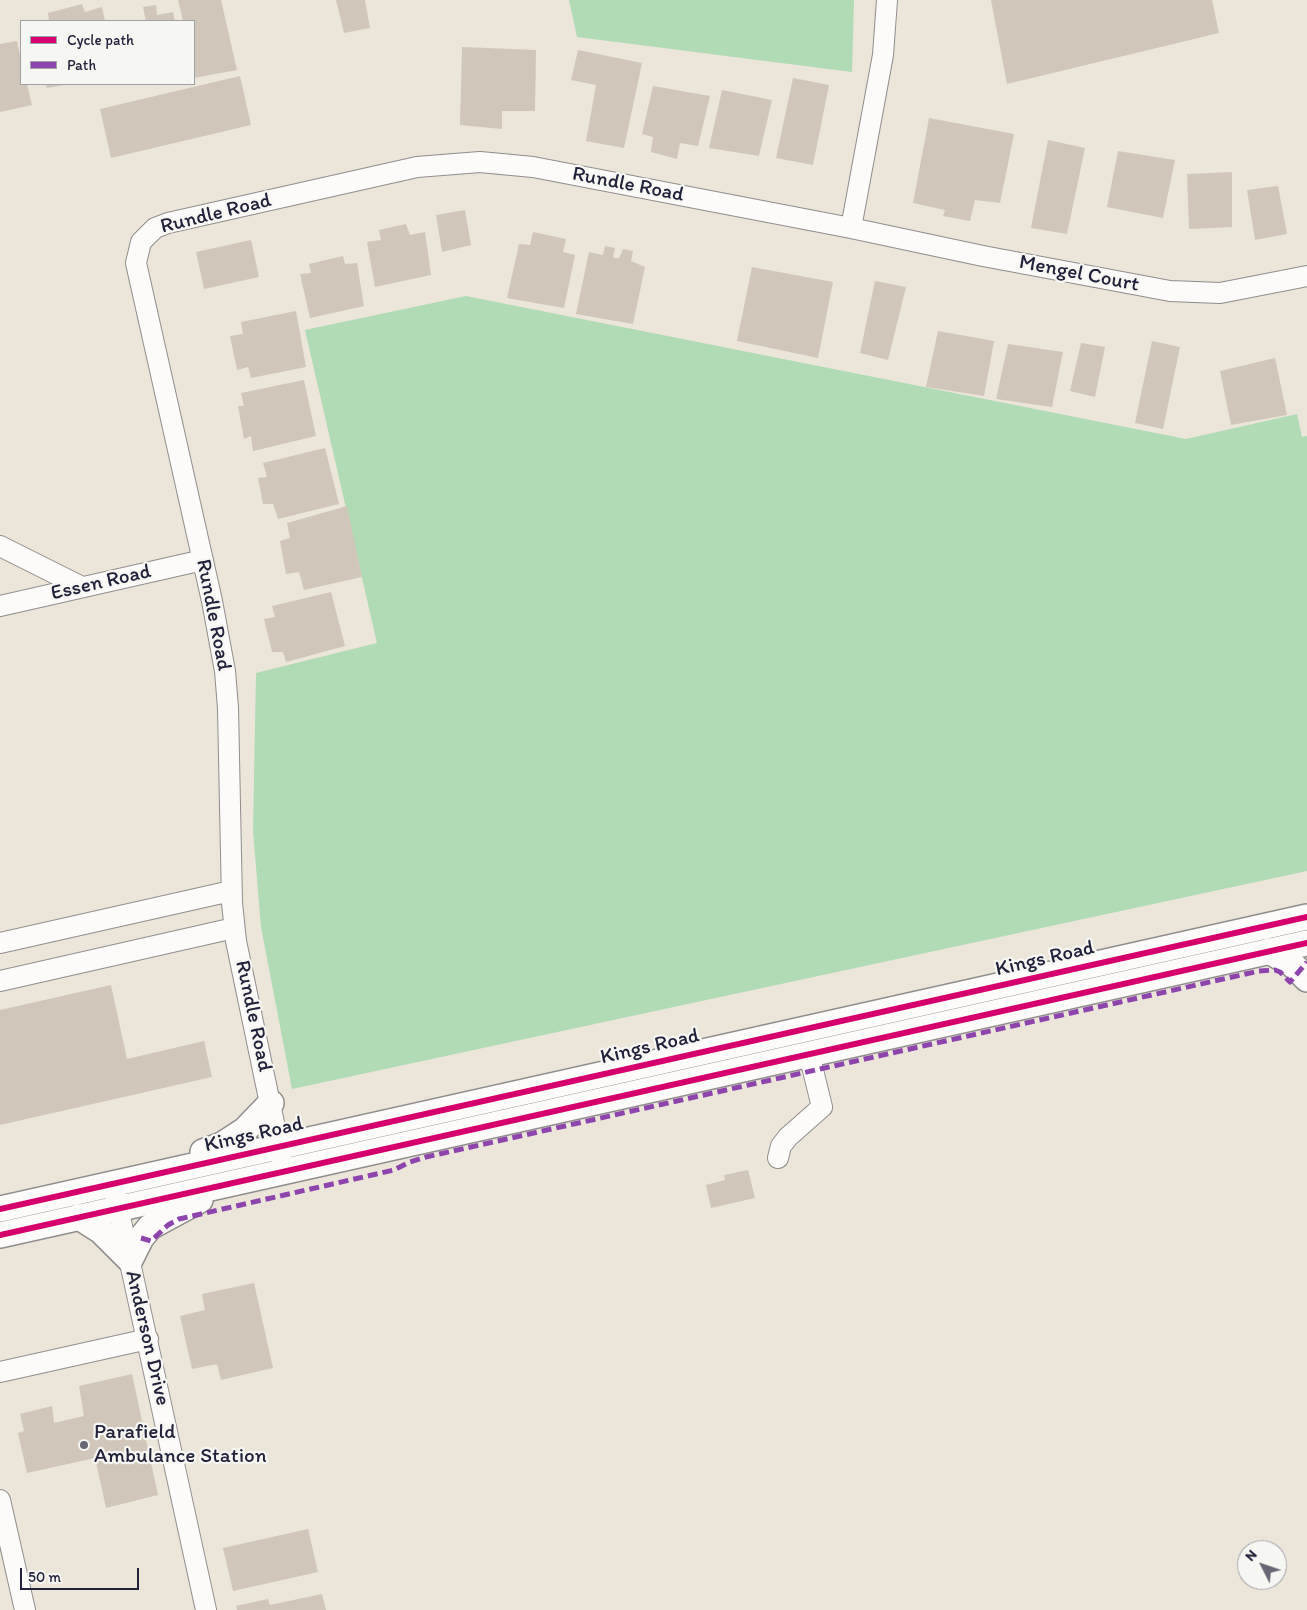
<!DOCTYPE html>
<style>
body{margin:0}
#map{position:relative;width:1307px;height:1610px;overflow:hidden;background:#ebe5da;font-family:Itim,sans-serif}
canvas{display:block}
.legend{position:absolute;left:20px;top:20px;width:175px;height:65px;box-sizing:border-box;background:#f6f6f2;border:1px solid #a1a1a9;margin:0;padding:6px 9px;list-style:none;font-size:15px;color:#22223b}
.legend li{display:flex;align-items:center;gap:10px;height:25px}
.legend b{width:25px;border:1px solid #a1a1a9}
.north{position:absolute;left:1237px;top:1540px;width:50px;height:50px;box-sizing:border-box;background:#f6f6f2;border:1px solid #a1a1a9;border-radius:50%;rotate:311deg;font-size:14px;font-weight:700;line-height:20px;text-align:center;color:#22223b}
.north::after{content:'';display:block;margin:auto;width:18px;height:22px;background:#686673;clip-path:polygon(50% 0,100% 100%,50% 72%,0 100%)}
.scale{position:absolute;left:20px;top:1568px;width:119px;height:22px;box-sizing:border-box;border:2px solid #22223b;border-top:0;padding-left:6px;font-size:15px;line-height:18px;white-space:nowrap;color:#22223b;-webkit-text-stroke:4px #f6f6f2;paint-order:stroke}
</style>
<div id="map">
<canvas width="1307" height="1610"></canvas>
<ul class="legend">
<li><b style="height:6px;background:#d6006c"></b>Cycle path</li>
<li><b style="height:6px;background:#8e44ad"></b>Path</li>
</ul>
<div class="north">N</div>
<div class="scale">50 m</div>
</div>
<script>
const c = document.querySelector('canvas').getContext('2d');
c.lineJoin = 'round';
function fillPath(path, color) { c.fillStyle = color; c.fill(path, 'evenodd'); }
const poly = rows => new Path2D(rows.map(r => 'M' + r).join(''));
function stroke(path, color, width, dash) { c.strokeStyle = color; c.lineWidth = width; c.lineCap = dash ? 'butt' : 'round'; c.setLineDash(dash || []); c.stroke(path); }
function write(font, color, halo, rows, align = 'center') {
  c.font = font + ' Itim,sans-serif'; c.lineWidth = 4.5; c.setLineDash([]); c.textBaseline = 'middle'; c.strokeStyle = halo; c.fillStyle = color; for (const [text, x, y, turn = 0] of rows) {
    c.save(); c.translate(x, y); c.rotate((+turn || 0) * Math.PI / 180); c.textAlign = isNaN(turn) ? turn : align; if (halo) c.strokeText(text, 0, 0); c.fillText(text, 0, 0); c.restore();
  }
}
fillPath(poly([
 [569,0,854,0,852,72,577,37],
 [466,296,1186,439,1297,414,1302,437,1307,436,1307,871,292,1089,261,927,253,831,256,673,377,643,305,330]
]), '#b0dbb5');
fillPath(poly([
 [178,0,221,0,237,70,194,78,194,21,183,21],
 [336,0,365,0,370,28,344,33],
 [991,0,1212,0,1219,33,1007,84],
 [82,4,85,12,102,7,105,21,45,21,49,20,48,13],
 [156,5,157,15,173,12,175,21,146,21,143,7],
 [17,41,21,60,21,84,27,84,32,105,0,112,0,44],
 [462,47,536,50,535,111,502,111,502,129,460,125],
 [578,50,642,63,624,148,586,141,596,85,571,80],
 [240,76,251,125,111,158,100,109],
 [793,78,829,85,813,165,776,158],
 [46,84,63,84,64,85,47,88],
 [653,86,710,96,698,146,680,143,677,159,651,152,653,137,642,134],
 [722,90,772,100,759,156,709,148],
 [929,118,1014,134,1000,203,975,200,970,221,943,216,945,210,913,203],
 [1048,140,1085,148,1067,234,1031,228],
 [1118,151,1175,160,1163,218,1107,207],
 [1232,172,1232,227,1189,229,1187,174],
 [1278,186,1287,234,1255,240,1247,190],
 [465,210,471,245,442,252,436,215],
 [406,224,410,235,425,232,431,275,375,287,367,242,381,240,379,230],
 [533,232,566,239,563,252,575,255,564,308,507,298,519,244,530,245],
 [251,240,259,277,204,289,196,252],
 [605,246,615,248,613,258,619,258,623,249,633,251,631,261,645,267,633,324,576,314,589,252,603,255],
 [343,256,345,264,357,263,364,306,310,318,300,274,311,273,309,264],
 [752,267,833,282,818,358,737,341],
 [875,281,906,287,888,360,860,353],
 [296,311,306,367,251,378,248,367,237,370,230,336,243,334,241,322],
 [938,331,994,341,984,396,926,387],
 [1152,341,1180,347,1163,429,1135,423],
 [1081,343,1105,347,1095,397,1070,391],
 [1008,344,1063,352,1052,407,996,399],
 [1275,358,1287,415,1231,425,1220,371],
 [304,380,316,436,253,451,251,436,244,439,238,406,244,406,241,393],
 [325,448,339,504,278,519,273,504,263,504,258,478,267,477,263,463],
 [347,506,362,577,304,590,299,572,286,574,280,541,290,538,287,523],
 [331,592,345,646,286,662,283,652,272,652,264,619,275,617,272,606],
 [111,985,127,1059,204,1041,212,1077,0,1125,0,1010],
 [748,1170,755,1198,711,1208,706,1185,725,1180,724,1175],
 [254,1283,273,1368,221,1380,217,1364,192,1369,180,1316,205,1310,202,1294],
 [132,1374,158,1495,106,1508,95,1458,27,1473,18,1433,24,1431,20,1414,52,1406,54,1423,84,1416,79,1386],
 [308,1529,318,1572,233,1591,223,1548],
 [322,1594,326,1610,237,1610,236,1606,268,1599,270,1605]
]), '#d0c7ba');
const minor = poly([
 [851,228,983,256,1170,291,1220,293,1307,276],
 [0,546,82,587],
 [0,606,203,560],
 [0,943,231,891],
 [0,981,234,928],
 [778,1158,781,1146,788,1137,822,1107,809,1054],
 [282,1161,236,941,232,903,228,708,225,671,212,601,136,263,141,242,155,228,168,223,417,167,480,162,533,167,851,228,883,55,887,0],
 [115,1194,206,1610],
 [0,1372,148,1339],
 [0,1500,25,1610]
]);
const major = poly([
 [1269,951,1292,964,1307,979],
 [203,1152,222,1145,245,1130,271,1103],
 [0,1209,1307,917],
 [79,1217,101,1231,130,1260,141,1238,150,1227,200,1200],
 [0,1235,1307,943]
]);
stroke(minor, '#908e8c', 22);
stroke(major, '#908e8c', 28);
stroke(minor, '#fcfbf9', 20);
stroke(major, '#fcfbf9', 25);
stroke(poly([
 [141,1238,151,1241,168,1225,179,1219,394,1170,410,1162,426,1157,1259,971,1275,970,1280,972,1290,982,1307,962]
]), '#8e44ad', 5, [10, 5]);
stroke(poly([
 [0,1209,1307,917],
 [0,1235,1307,943]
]), '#d6006c', 6);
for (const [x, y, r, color] of [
 [84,1445,5,"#686673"]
]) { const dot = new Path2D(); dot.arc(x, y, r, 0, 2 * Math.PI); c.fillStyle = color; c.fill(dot); stroke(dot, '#f6f6f2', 2); }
write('21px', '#22223b', '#f6f6f2', [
 ["Rundle Road",628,185,11],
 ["Rundle Road",216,214,-14],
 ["Mengel Court",1079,274,11],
 ["Essen Road",101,583,-13],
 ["Rundle Road",213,615,79],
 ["Kings Road",1045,959,-13],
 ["Rundle Road",253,1016,78],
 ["Kings Road",650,1047,-13],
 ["Kings Road",254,1135,-13],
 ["Anderson Drive",147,1338,77]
]);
write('21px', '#22223b', '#f6f6f2', [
 ["Parafield",94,1433],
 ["Ambulance Station",94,1457]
], 'left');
</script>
